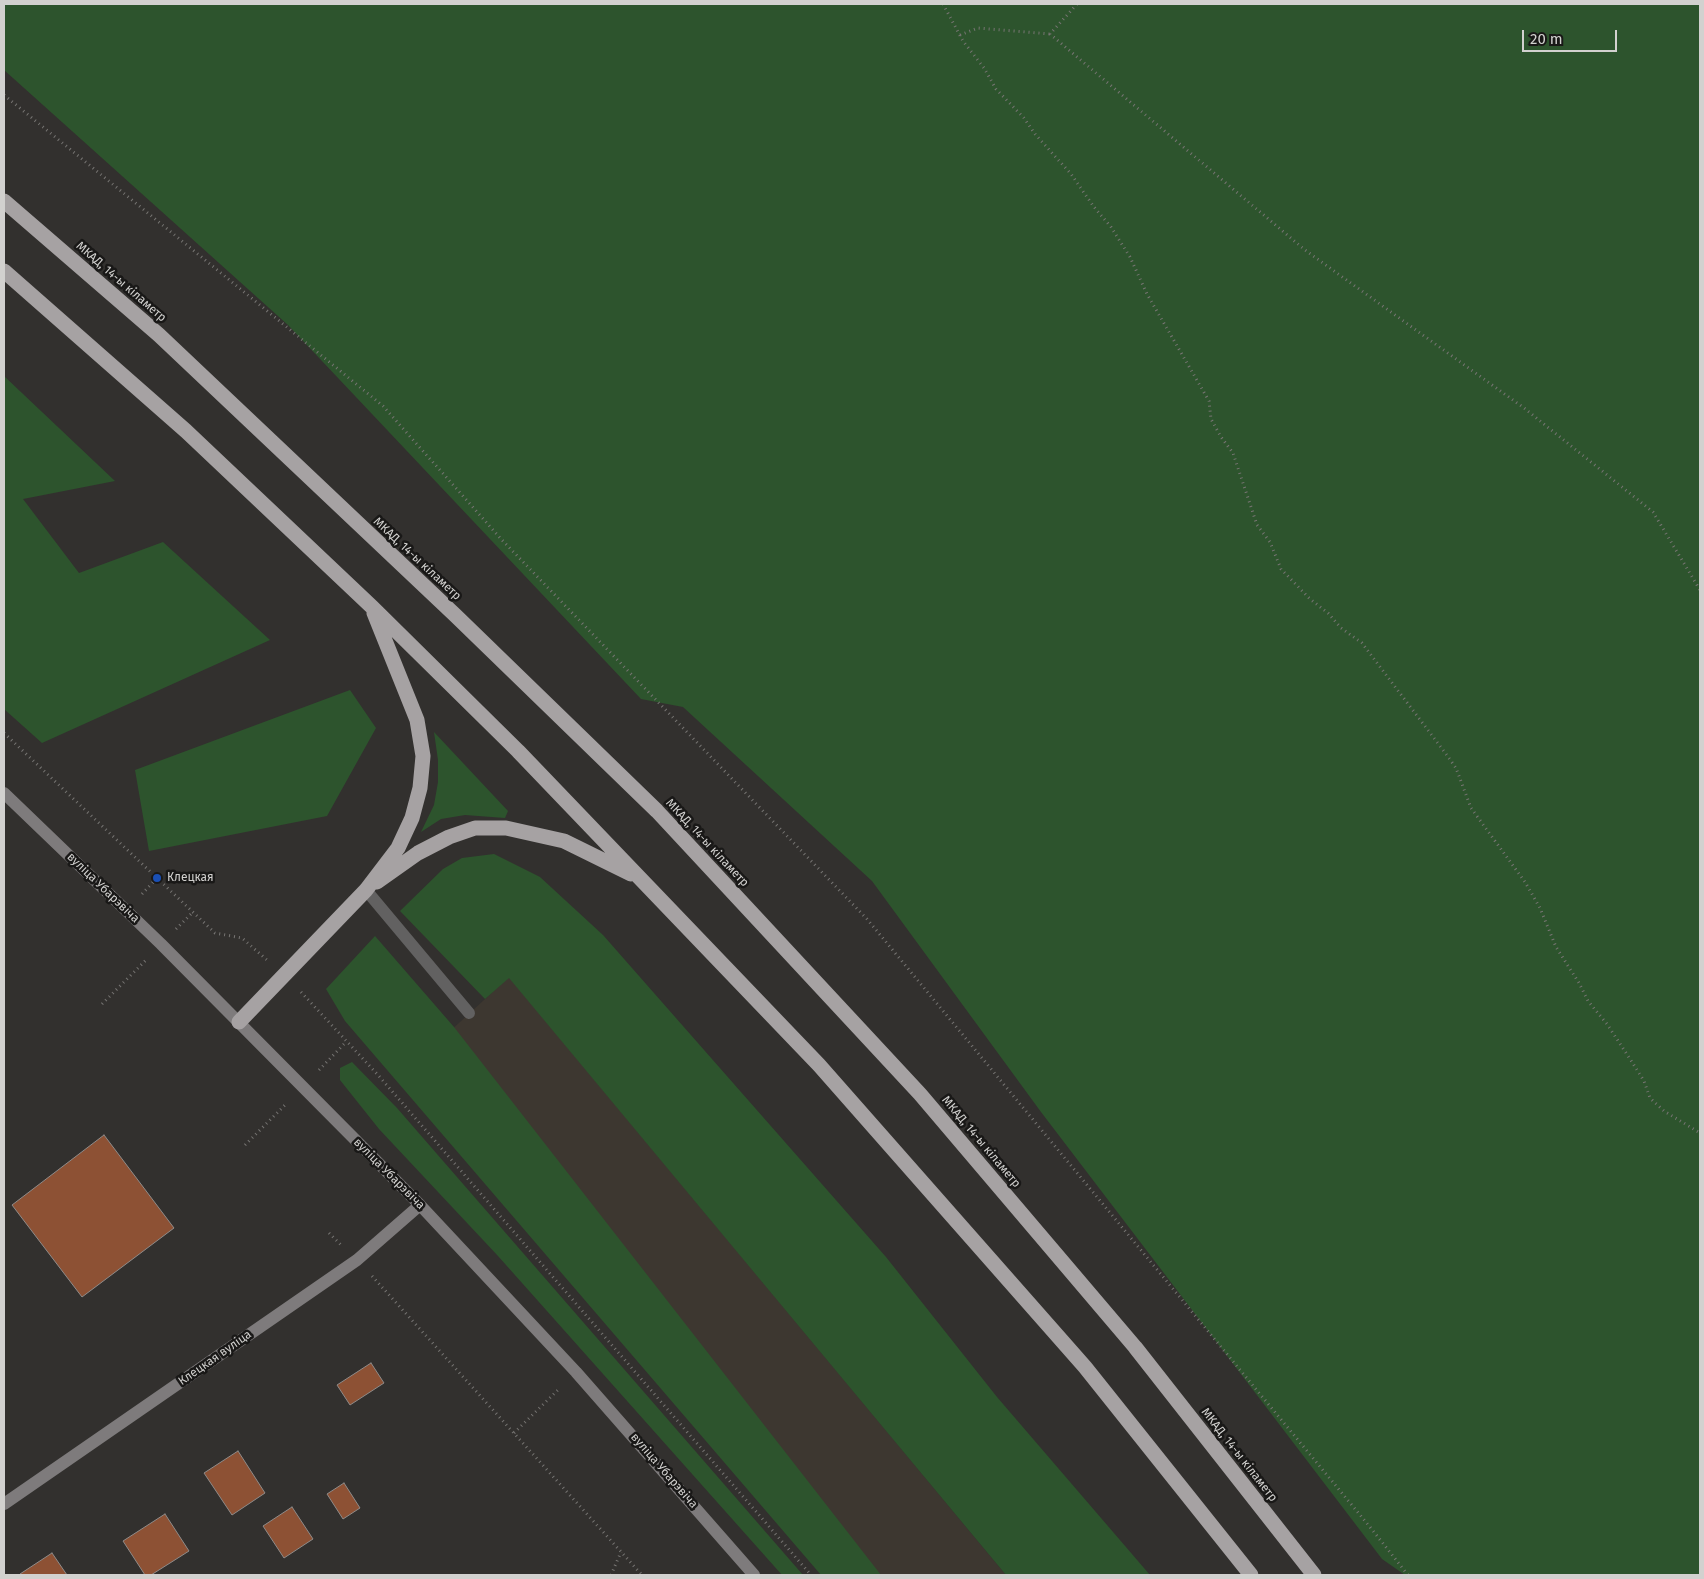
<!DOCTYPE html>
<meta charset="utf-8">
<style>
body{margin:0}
#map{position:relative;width:1704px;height:1579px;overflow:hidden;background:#32302e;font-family:"Fira Sans",sans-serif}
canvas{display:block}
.frame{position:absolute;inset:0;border:5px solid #d2d1cf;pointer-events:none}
.scale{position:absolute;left:1522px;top:30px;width:95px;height:22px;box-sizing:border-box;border:2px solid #d2d1cf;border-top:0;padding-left:6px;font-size:15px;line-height:18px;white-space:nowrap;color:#d2d1cf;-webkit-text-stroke:4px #191817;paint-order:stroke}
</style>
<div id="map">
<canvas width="1704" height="1579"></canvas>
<div class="frame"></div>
<div class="scale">20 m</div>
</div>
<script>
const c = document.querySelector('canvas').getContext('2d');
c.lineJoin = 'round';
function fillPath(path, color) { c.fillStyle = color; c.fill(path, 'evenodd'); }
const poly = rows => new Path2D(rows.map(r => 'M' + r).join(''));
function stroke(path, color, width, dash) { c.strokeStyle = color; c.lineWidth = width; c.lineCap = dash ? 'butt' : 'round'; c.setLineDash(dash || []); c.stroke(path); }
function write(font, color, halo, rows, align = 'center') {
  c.font = font + ' "Fira Sans",sans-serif'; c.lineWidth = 5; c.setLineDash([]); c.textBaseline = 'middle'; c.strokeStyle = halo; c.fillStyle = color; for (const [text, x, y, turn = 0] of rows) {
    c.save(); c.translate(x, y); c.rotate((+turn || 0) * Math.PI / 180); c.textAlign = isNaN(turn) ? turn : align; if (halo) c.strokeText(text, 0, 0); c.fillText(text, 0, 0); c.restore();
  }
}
fillPath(poly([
 [509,977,1006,1575,871,1575,435,1045]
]), '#3d3730');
fillPath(poly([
 [4,4,1700,4,1700,1575,1405,1575,1382,1559,1041,1112,872,881,683,707,641,699,288,325,4,70],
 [4,376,115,481,23,499,79,573,163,542,270,640,42,743,4,709],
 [350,690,376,728,327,816,149,851,135,770],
 [434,732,508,811,505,818,465,815,441,819,421,832,434,805,438,782,438,760],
 [494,854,540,877,603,935,886,1257,997,1397,1150,1575,1006,1575,509,978,485,999,400,911,443,869,462,858],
 [375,936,454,1027,881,1575,821,1575,345,1021,326,989],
 [352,1062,397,1108,803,1575,782,1575,498,1256,379,1129,340,1080,340,1068]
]), '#2d542d');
const building = poly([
 [104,1135,174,1228,82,1297,12,1205,104,1135],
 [371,1363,384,1383,350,1405,337,1385,371,1363],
 [238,1451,265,1493,232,1515,204,1473,238,1451],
 [344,1483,360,1508,343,1519,327,1494,344,1483],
 [292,1507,313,1539,284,1558,263,1526,292,1507],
 [165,1514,189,1551,151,1575,145,1575,123,1541,165,1514],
 [52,1553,67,1575,21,1575,20,1574,52,1553]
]);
fillPath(building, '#8d5134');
stroke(building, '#8f8b89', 1);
stroke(poly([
 [943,4,963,41,984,68,996,89,1024,118,1035,134,1071,174,1094,207,1111,227,1130,257,1147,294,1209,401,1211,419,1221,437,1233,453,1257,525,1270,542,1281,569,1310,599,1328,613,1341,628,1362,643,1446,754,1456,768,1471,808,1525,882,1540,908,1556,947,1579,983,1588,1001,1607,1024,1632,1062,1644,1081,1650,1098,1664,1111,1700,1133],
 [1077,4,1050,34,1305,250,1524,408,1653,512,1700,590],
 [960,35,978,28,1050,34],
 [4,95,383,406,502,540,867,919,1370,1527,1408,1575],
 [4,733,215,933,242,938,267,960],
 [142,894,157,878],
 [176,929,193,912],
 [301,992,378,1075,811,1575],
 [102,1004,146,960],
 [319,1070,346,1042],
 [245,1145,287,1103],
 [329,1233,341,1245],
 [372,1276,642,1575],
 [514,1433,560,1388],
 [611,1575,621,1552]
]), '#777573', 3, [1, 4]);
stroke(poly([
 [366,890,469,1013]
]), '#626161', 12);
stroke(poly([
 [4,793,161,944,420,1205,576,1372,754,1575],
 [4,1504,357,1260,420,1205]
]), '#7e7b7c', 12);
stroke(poly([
 [4,201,159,335,455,615,657,811,920,1094,1135,1347,1314,1575],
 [4,271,186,431,372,607,518,751,819,1065,1085,1367,1251,1575],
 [377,882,418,853,449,837,475,828,506,828,564,841,631,874],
 [239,1022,366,890,398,848,412,818,420,788,423,756,417,720,374,613]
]), '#a6a2a3', 15);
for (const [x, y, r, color] of [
 [157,878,5,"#1a4fb4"]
]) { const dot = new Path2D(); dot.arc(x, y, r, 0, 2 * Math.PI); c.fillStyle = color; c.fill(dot); stroke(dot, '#191817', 2); }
write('12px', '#d2d1cf', '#191817', [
 ["МКАД, 14-ы кіламетр",121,282,41],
 ["МКАД, 14-ы кіламетр",417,559,43],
 ["МКАД, 14-ы кіламетр",707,843,47],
 ["вуліца Убарэвіча",103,888,44],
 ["МКАД, 14-ы кіламетр",981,1142,50],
 ["вуліца Убарэвіча",389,1174,45],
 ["Клецкая вуліца",215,1358,-35],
 ["МКАД, 14-ы кіламетр",1239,1455,52],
 ["вуліца Убарэвіча",664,1471,49]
]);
write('12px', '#d2d1cf', '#191817', [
 ["Клецкая",167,878]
], 'left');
</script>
